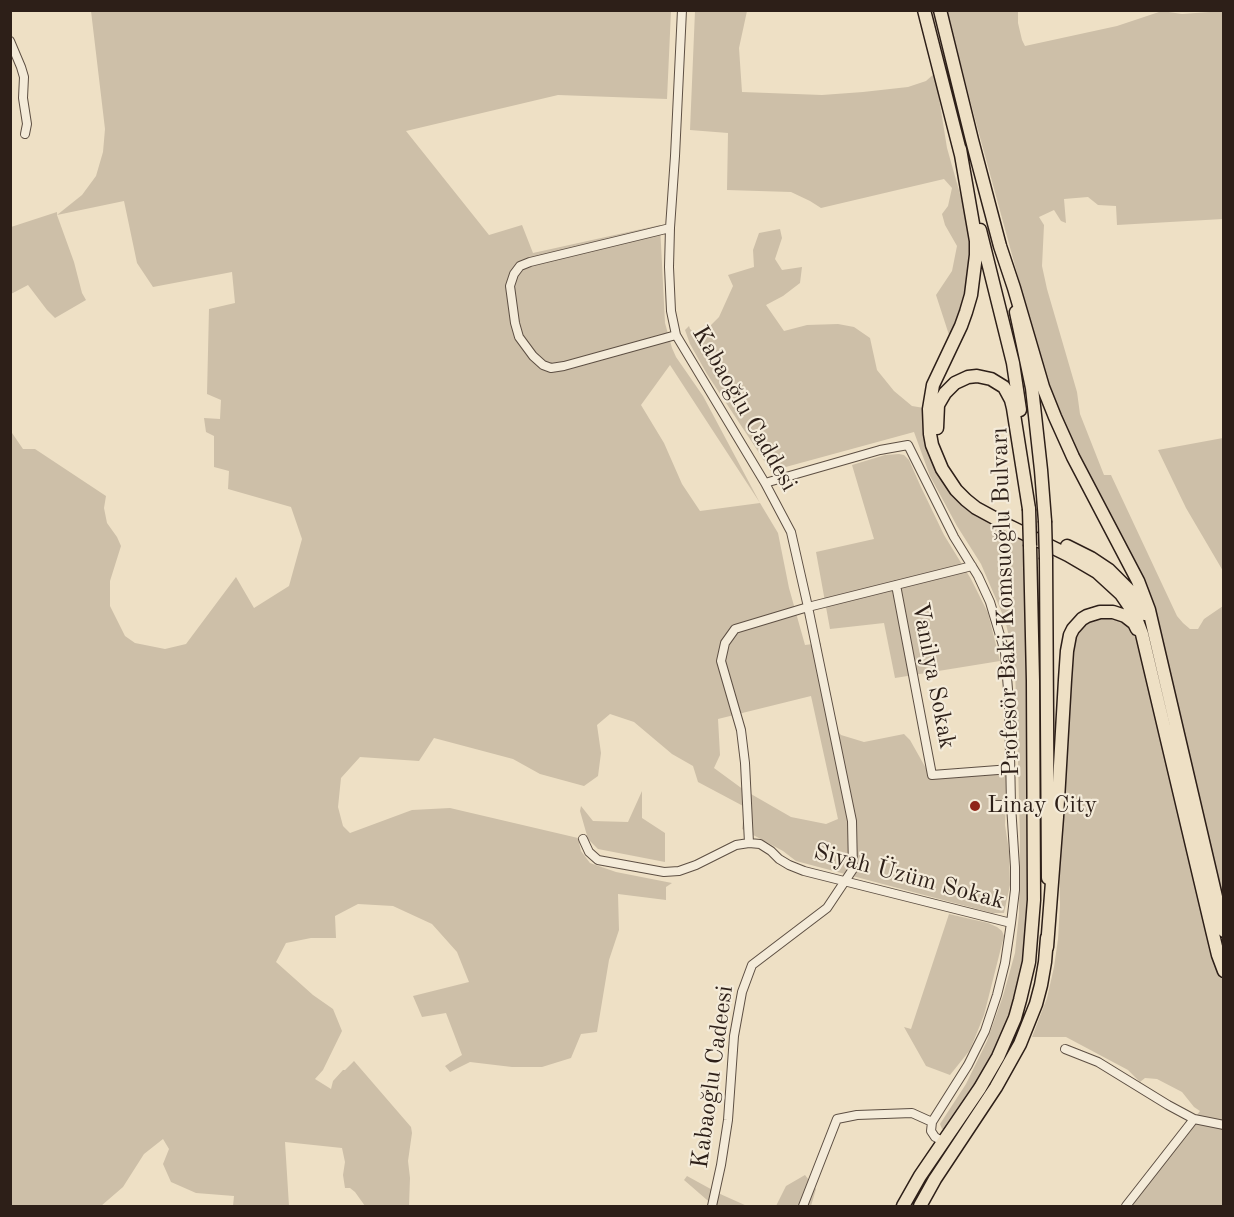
<!DOCTYPE html>
<meta charset="utf-8">
<style>
body{margin:0}
#map{position:relative;width:1234px;height:1217px;overflow:hidden;background:#eee0c5;font-family:"Old Standard TT",serif}
canvas{display:block}
.frame{position:absolute;inset:0;border:12px solid #2d1f18;pointer-events:none}
</style>
<div id="map">
<canvas width="1234" height="1217"></canvas>
<div class="frame"></div>
</div>
<script>
const c = document.querySelector('canvas').getContext('2d');
c.lineJoin = 'round';
function fillPath(path, color) { c.fillStyle = color; c.fill(path, 'evenodd'); }
const poly = rows => new Path2D(rows.map(r => 'M' + r).join(''));
function stroke(path, color, width, dash) { c.strokeStyle = color; c.lineWidth = width; c.lineCap = dash ? 'butt' : 'round'; c.setLineDash(dash || []); c.stroke(path); }
function write(font, color, halo, rows, align = 'center') {
  c.font = font + ' "Old Standard TT",serif'; c.lineWidth = 4.5; c.setLineDash([]); c.textBaseline = 'middle'; c.strokeStyle = halo; c.fillStyle = color; for (const [text, x, y, turn = 0] of rows) {
    c.save(); c.translate(x, y); c.rotate((+turn || 0) * Math.PI / 180); c.textAlign = isNaN(turn) ? turn : align; if (halo) c.strokeText(text, 0, 0); c.fillText(text, 0, 0); c.restore();
  }
}
fillPath(poly([
 [91,11,671,11,667,99,558,95,406,131,489,235,522,225,533,253,660,225,665,323,672,348,676,357,703,396,760,503,778,533,789,588,805,645,821,643,822,694,830,722,841,735,864,742,904,734,910,740,932,779,1007,773,1005,825,1009,851,1010,885,1004,913,992,913,796,861,783,851,742,829,745,807,698,782,693,766,672,754,634,722,610,714,597,725,601,753,598,776,584,786,540,774,513,759,434,738,419,761,360,757,341,778,338,807,343,826,350,833,412,810,450,808,578,838,581,851,590,863,616,872,672,883,666,887,666,900,618,894,619,930,609,960,597,1032,581,1034,571,1058,542,1067,512,1067,470,1062,450,1072,445,1066,462,1055,446,1013,422,1017,413,996,469,982,457,952,432,924,393,906,358,904,335,916,336,938,311,938,286,943,276,962,313,995,333,1009,342,1031,323,1070,315,1079,331,1089,333,1081,343,1070,345,1070,354,1061,411,1127,412,1133,408,1161,410,1178,409,1206,365,1206,355,1192,350,1188,345,1188,343,1175,345,1162,342,1148,285,1142,289,1206,233,1206,234,1196,196,1193,171,1182,163,1164,169,1149,163,1139,144,1154,123,1187,101,1206,11,1206,10,430,23,449,35,449,106,496,104,508,107,523,117,537,121,546,110,581,110,606,125,636,135,643,165,649,186,644,236,577,254,608,289,586,302,539,291,507,228,489,229,471,214,467,214,436,206,432,204,418,220,419,221,400,207,394,209,309,235,303,232,272,153,287,137,263,124,201,57,215,74,262,82,293,86,300,55,318,47,310,28,285,11,294,11,227,57,212,57,215,82,195,96,176,103,152,105,129],
 [670,365,760,503,700,511,682,484,664,443,641,405],
 [811,696,838,819,826,824,791,817,744,790,714,768,720,755,718,719],
 [695,11,747,11,739,48,742,92,822,95,863,92,908,87,926,81,935,73,947,148,962,201,970,242,967,287,962,308,950,338,936,295,952,271,957,246,945,225,942,214,948,206,952,188,944,179,821,208,810,201,791,192,727,190,728,133,690,130],
 [947,11,1018,11,1018,23,1022,40,1025,46,1117,26,1162,11,1182,14,1223,11,1223,219,1117,225,1116,206,1098,205,1088,197,1064,199,1066,223,1061,221,1054,210,1039,217,1044,225,1042,266,1047,289,1077,392,1080,414,1104,475,1111,475,1177,616,1183,623,1190,629,1198,629,1204,619,1223,606,1223,900,1158,618,1148,590,1135,562,1105,506,1069,433,1054,400,1042,365,975,119],
 [780,229,782,238,775,259,782,270,802,267,800,283,783,296,766,305,784,331,807,325,838,324,854,327,870,338,877,370,894,391,912,406,924,408,924,429,971,511,993,525,1022,539,1026,613,1030,891,1027,951,1016,999,992,1060,945,1129,942,1129,940,1124,966,1084,987,1041,1003,996,1015,953,1019,913,1020,840,1017,724,1015,671,1011,645,1005,620,981,564,957,526,930,476,914,432,771,471,707,374,690,344,685,330,689,326,690,329,696,334,705,331,719,317,733,286,728,275,754,267,753,250,759,233],
 [1223,438,1224,438,1223,571,1186,508,1158,450],
 [899,454,904,455,909,460,920,485,944,535,971,579,988,613,1000,661,895,678,884,623,830,629,816,552,874,539,852,465,885,455],
 [1096,617,1122,618,1132,627,1139,642,1181,825,1220,972,1223,978,1223,1206,1126,1206,1200,1111,1194,1107,1182,1092,1157,1079,1145,1078,1140,1082,1128,1070,1066,1037,1032,1037,1047,998,1054,967,1058,939,1060,905,1059,860,1074,644,1078,631,1086,623],
 [642,791,642,818,665,833,665,862,598,849,588,839,580,811,581,806,593,821,628,822],
 [949,914,988,923,997,927,1002,931,1004,936,984,1015,970,1050,950,1075,926,1066,904,1027,911,1029],
 [805,1175,816,1189,811,1206,776,1206,786,1186],
 [687,1176,718,1193,747,1206,714,1206,684,1180]
]), '#cdbfa8');
const minor = poly([
 [682,10,675,156,670,228,669,267,671,311,676,335,765,483,791,532,808,607,852,821,853,869,827,908,752,965,742,992,734,1036,728,1120,721,1165,712,1206],
 [10,41,21,67,24,77,23,98,27,124,25,134],
 [670,228,530,262,520,266,514,274,510,286,515,323,519,337,533,356,543,365,551,368,564,366,676,335],
 [765,483,880,450,908,445,954,537,978,576,990,602,1005,652,1009,702,1011,805,1015,867,1015,890,1011,923],
 [896,585,932,775,1011,769],
 [995,805,1011,805],
 [583,839,589,852,598,860,664,872,679,871,696,865,736,845,749,843,760,844,771,851,779,859,789,865,804,871,1011,923,1005,963,997,995,985,1031,968,1065,932,1122,931,1131,935,1137,944,1142],
 [749,843,745,763,741,730,721,661,725,643,735,629,808,607,972,566],
 [1065,1049,1098,1062,1168,1105,1194,1119,1224,1125],
 [803,1206,837,1119,857,1115,912,1113,932,1122],
 [1126,1206,1194,1119]
]);
const primary = poly([
 [1016,312,1032,388,1041,470,1045,521],
 [1046,559,1048,878],
 [903,1206,920,1176,980,1088,998,1057,1015,1018,1020,1000,1029,962,1034,900,1033,681,1030,546],
 [920,1206,935,1179,996,1087,1020,1044,1036,1004,1041,985,1045,962,1047,938]
]);
const trunk = poly([
 [924,10,961,155],
 [940,10,972,140,1000,246,1014,288,1043,387,1055,417,1073,457,1138,581,1149,610,1224,931],
 [960,149,976,241,976,255,971,295,966,312,961,326,933,385,929,409,930,434,932,445,942,469,956,490,966,500,976,508,1011,527,1068,555,1097,572,1121,594,1134,613,1142,634,1212,930,1218,955,1224,971],
 [980,230,1013,363,1020,410],
 [937,428,938,405,945,393,955,383,968,377,977,376,991,379,1004,387,1011,400,1013,408,1029,509],
 [1067,546,1091,558,1109,570,1129,590,1145,614],
 [1047,947,1057,817,1065,680,1067,651,1070,635,1073,629,1082,619,1087,616,1100,612,1113,612,1125,616,1134,623,1137,629]
]);
stroke(minor, '#5d4f43', 10);
stroke(primary, '#2d1f18', 15);
stroke(trunk, '#2d1f18', 15);
stroke(minor, '#f4ebd9', 8);
stroke(primary, '#eee0c5', 12);
stroke(trunk, '#eee0c5', 12);
const primaryBridge = poly([
 [1029,509,1030,546],
 [1045,521,1046,559]
]);
stroke(primaryBridge, '#2d1f18', 15, []);
stroke(primaryBridge, '#eee0c5', 12);
for (const [x, y, r, color] of [
 [975,806,6,"#8f2418"]
]) { const dot = new Path2D(); dot.arc(x, y, r, 0, 2 * Math.PI); c.fillStyle = color; c.fill(dot); stroke(dot, '#f4ebd9', 2); }
write('24px', '#2d1f18', '#f4ebd9', [
 ["Kabaoğlu Caddesi",744,409,60],
 ["Profesör Baki Komsuoğlu Bulvarı",1006,602,-92],
 ["Vanilya Sokak",933,676,79],
 ["Siyah Üzüm Sokak",909,877,15],
 ["Kabaoğlu Cadeesi",713,1077,-82]
]);
write('24px', '#2d1f18', '#f4ebd9', [
 ["Linay City",987,806]
], 'left');
</script>
